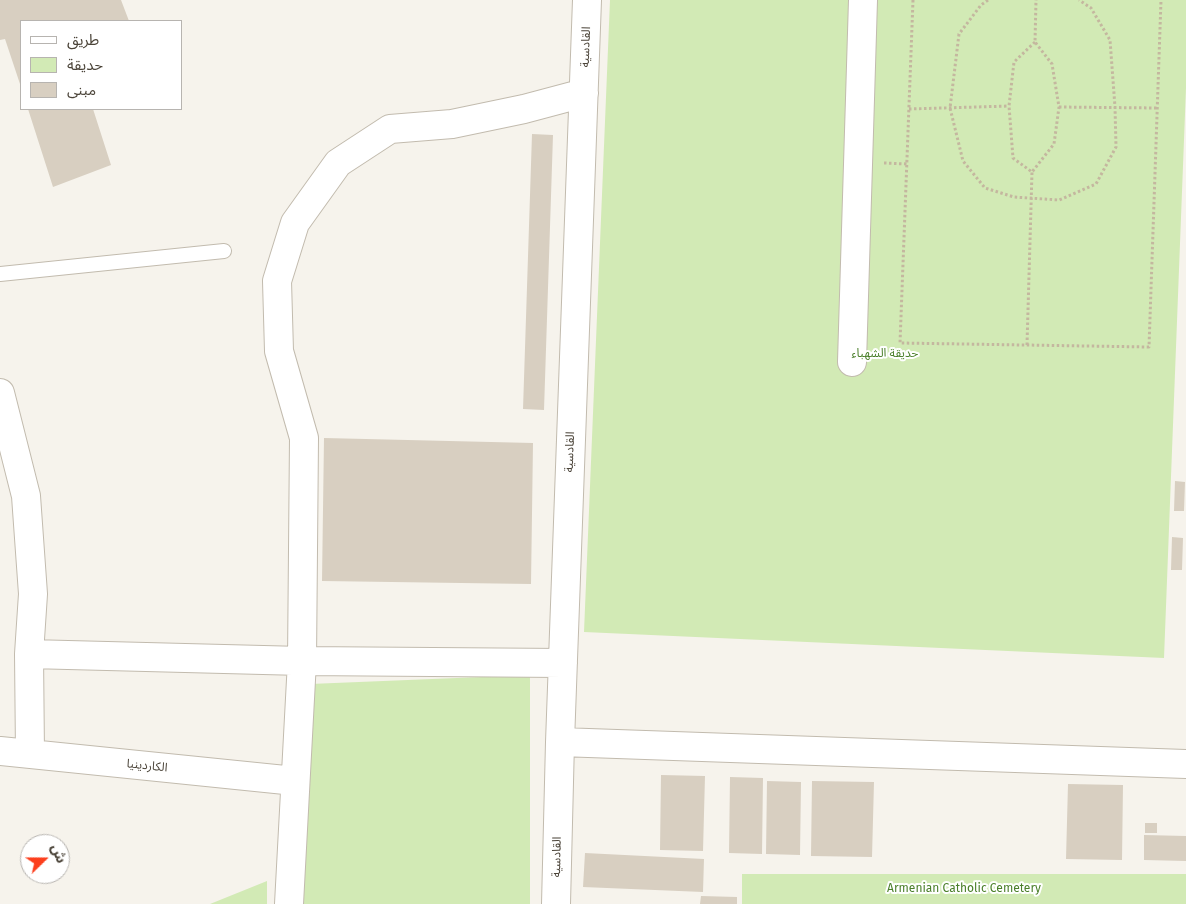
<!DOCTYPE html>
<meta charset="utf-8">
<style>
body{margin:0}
#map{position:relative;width:1186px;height:904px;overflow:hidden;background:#f6f3ec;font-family:"Fira Sans","Noto Sans Arabic",sans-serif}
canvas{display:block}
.legend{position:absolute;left:20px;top:20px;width:162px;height:90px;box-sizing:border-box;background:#fff;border:1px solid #b7b4b0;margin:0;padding:6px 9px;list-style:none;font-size:15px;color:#4b4439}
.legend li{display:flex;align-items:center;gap:10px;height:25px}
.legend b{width:25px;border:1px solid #b7b4b0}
.north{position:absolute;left:20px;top:834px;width:50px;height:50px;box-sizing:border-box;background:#fff;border:1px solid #b7b4b0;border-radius:50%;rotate:68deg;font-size:14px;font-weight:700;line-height:20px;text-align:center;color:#4b4439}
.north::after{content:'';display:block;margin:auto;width:18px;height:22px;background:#fc3f1d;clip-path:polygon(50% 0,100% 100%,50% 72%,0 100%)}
</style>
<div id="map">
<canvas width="1186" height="904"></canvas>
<ul class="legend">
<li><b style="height:6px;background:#fff"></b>طريق</li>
<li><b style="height:14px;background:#d2eab5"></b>حديقة</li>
<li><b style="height:14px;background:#d8cfc1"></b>مبنى</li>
</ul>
<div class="north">ش</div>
</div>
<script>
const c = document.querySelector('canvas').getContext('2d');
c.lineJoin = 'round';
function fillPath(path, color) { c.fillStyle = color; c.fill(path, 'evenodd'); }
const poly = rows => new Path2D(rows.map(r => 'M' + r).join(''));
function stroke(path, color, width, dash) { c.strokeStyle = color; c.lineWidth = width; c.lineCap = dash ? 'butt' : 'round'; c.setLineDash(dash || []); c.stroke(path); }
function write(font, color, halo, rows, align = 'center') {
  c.font = font + ' "Fira Sans","Noto Sans Arabic",sans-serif'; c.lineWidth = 4; c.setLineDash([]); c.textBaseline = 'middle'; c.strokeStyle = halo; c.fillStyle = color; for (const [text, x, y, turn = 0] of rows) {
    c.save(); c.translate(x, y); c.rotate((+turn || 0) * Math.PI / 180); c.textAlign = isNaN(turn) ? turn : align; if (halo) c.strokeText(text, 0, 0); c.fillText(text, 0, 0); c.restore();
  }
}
fillPath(poly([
 [610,0,1186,0,1186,88,1164,658,584,632],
 [530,675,530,904,302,904,310,684],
 [742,874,1186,874,1186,904,742,904],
 [267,881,267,904,210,904]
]), '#d2eab5');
fillPath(poly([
 [0,0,121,0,129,21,21,21,21,87,5,39,0,40],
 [28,109,93,109,111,165,53,187],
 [532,134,553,135,544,410,523,409],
 [324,438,533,443,531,584,322,581],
 [1175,481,1185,482,1184,511,1174,511],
 [1172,537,1183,538,1182,570,1171,570],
 [661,775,705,776,703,851,660,850],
 [730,777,763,778,762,854,729,853],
 [767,781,801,782,800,855,766,854],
 [812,781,874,782,872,857,811,856],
 [1068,784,1123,785,1122,860,1066,859],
 [1145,823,1157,823,1157,833,1145,833],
 [1144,835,1186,836,1186,861,1144,860],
 [585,853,704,859,703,892,583,887],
 [701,896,737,897,737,904,700,904]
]), '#d8cfc1');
const lane = poly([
 [0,274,224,251]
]);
const street = poly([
 [852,362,863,0],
 [0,393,26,496,33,594,29,654,30,754],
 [29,654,302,661,563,663],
 [560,742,1186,764],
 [0,751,295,781],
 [289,904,302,661,304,438,279,351,277,281,295,223,338,163,390,129,452,124,524,109,584,93],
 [556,904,560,742,587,0]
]);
stroke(lane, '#c2bbae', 16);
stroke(street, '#c2bbae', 30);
stroke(poly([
 [913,0,900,343,1149,347,1161,0],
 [988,0,981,5,959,34,950,108,963,161,985,188,1014,197,1059,200,1096,184,1116,147,1115,107,1110,40,1091,8,1079,0],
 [1035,42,1014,62,1009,106,1013,158,1032,172,1054,144,1059,107,1052,64,1035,42,1036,0],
 [1059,107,1157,108],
 [909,109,1009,106],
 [884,163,907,164],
 [1027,345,1032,172]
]), '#c4b79f', 3, [2.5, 2.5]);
stroke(lane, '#fff', 14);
stroke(street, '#fff', 28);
write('12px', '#4b4439', '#fff', [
 ["القادسية",586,47,-88],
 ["القادسية",570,452,-88],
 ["الكاردينيا",147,766,6],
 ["القادسية",557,857,-89]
]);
write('12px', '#4a7f2a', '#fff', [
 ["حديقة الشهباء",885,354],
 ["Armenian Catholic Cemetery",964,889]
]);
</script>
